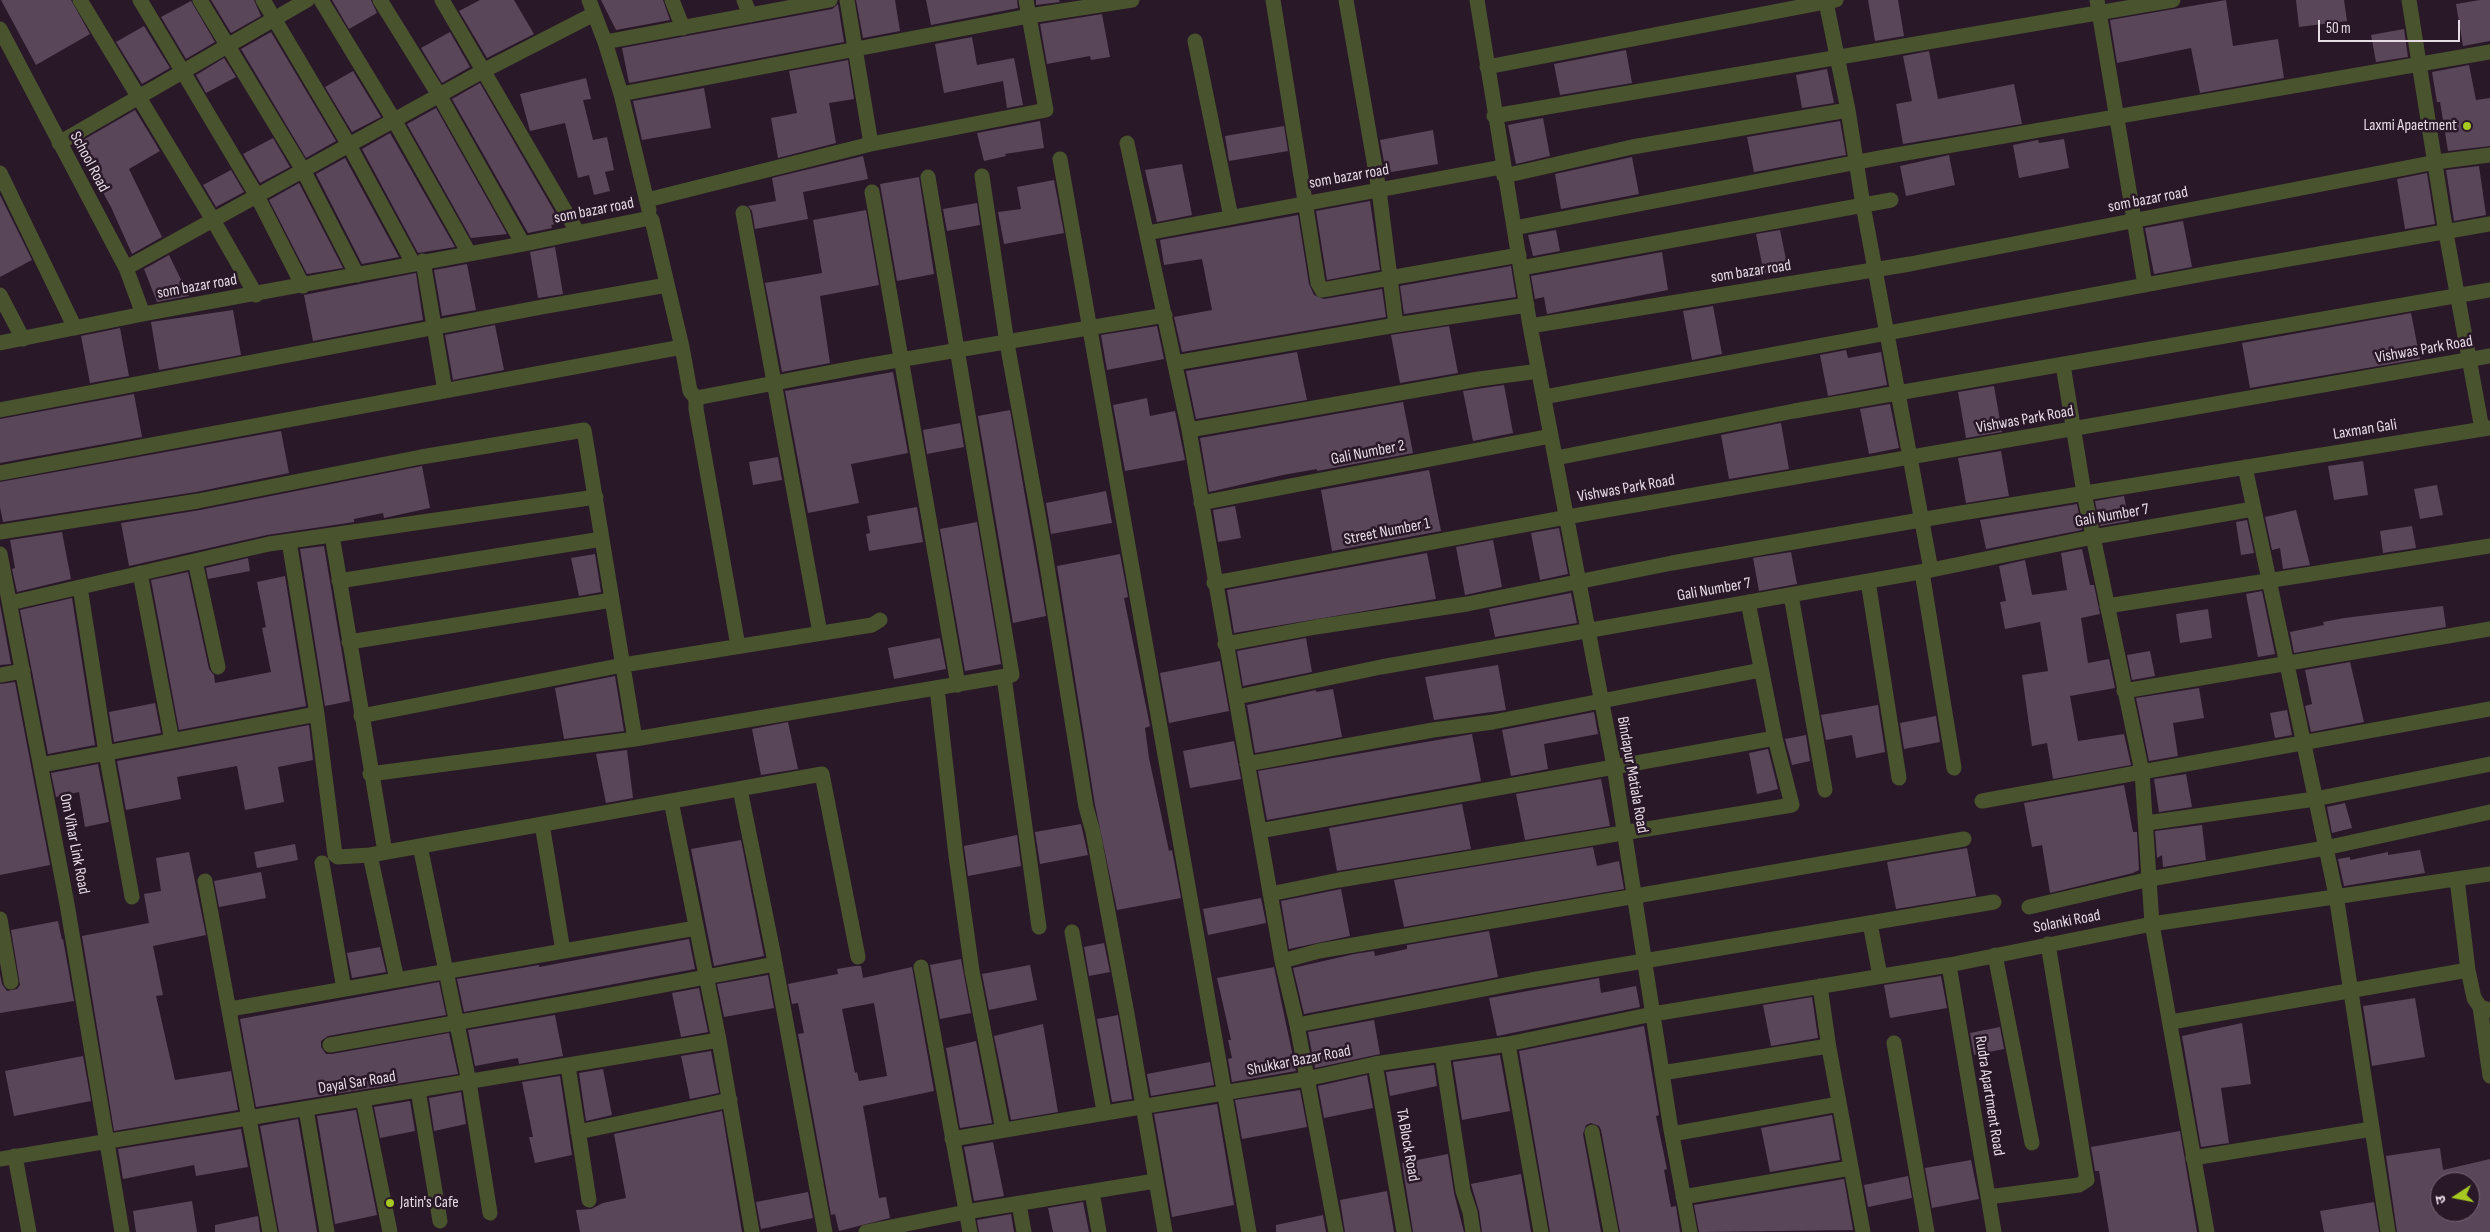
<!DOCTYPE html>
<meta charset="utf-8">
<style>
body{margin:0}
#map{position:relative;width:2490px;height:1232px;overflow:hidden;background:#291828;font-family:"Sofia Sans Condensed","Noto Sans Devanagari",sans-serif}
canvas{display:block}
.north{position:absolute;left:2430px;top:1172px;width:50px;height:50px;box-sizing:border-box;background:#291828;border:1px solid #756674;border-radius:50%;rotate:259deg;font-size:14px;font-weight:700;line-height:20px;text-align:center;color:#e6dae5}
.north::after{content:'';display:block;margin:auto;width:18px;height:22px;background:#a6c821;clip-path:polygon(50% 0,100% 100%,50% 72%,0 100%)}
.scale{position:absolute;left:2318px;top:20px;width:142px;height:22px;box-sizing:border-box;border:2px solid #e6dae5;border-top:0;padding-left:6px;font-size:15px;line-height:18px;white-space:nowrap;color:#e6dae5;-webkit-text-stroke:4px #291828;paint-order:stroke}
</style>
<div id="map">
<canvas width="2490" height="1232"></canvas>
<div class="north">उ</div>
<div class="scale">50 m</div>
</div>
<script>
const c = document.querySelector('canvas').getContext('2d');
c.lineJoin = 'round';
function fillPath(path, color) { c.fillStyle = color; c.fill(path, 'evenodd'); }
const poly = rows => new Path2D(rows.map(r => 'M' + r).join(''));
function stroke(path, color, width, dash) { c.strokeStyle = color; c.lineWidth = width; c.lineCap = dash ? 'butt' : 'round'; c.setLineDash(dash || []); c.stroke(path); }
function write(font, color, halo, rows, align = 'center') {
  c.font = font + ' "Sofia Sans Condensed",sans-serif'; c.lineWidth = 5; c.setLineDash([]); c.textBaseline = 'middle'; c.strokeStyle = halo; c.fillStyle = color; for (const [text, x, y, turn = 0] of rows) {
    c.save(); c.translate(x, y); c.rotate((+turn || 0) * Math.PI / 180); c.textAlign = isNaN(turn) ? turn : align; if (halo) c.strokeText(text, 0, 0); c.fillText(text, 0, 0); c.restore();
  }
}
fillPath(poly([
 [1,0,71,0,90,34,36,65],
 [211,0,254,0,261,16,231,33],
 [332,0,371,0,377,13,349,29],
 [480,0,514,0,534,34,487,58,459,11],
 [601,0,663,0,670,20,616,30],
 [856,0,895,0,900,31,863,38],
 [926,0,1017,0,1018,8,931,25],
 [1036,0,1059,0,1060,2,1036,5],
 [1868,0,1898,0,1904,36,1875,41],
 [2226,0,2233,46,2278,39,2284,78,2200,93,2191,48,2117,63,2110,20],
 [2296,0,2344,0,2347,21,2299,27],
 [2480,0,2490,0,2490,41,2463,46,2456,4],
 [191,1,215,42,186,59,161,17],
 [838,4,844,42,629,83,622,48,832,9],
 [1102,14,1110,57,1091,60,1090,56,1047,64,1040,24],
 [144,26,170,68,142,84,116,42],
 [2404,29,2408,57,2376,62,2371,35],
 [271,32,336,141,306,158,241,49],
 [450,32,470,67,442,83,421,48],
 [972,37,977,65,1014,58,1023,105,1007,108,1003,81,944,93,935,44],
 [1626,50,1632,83,1560,95,1554,64],
 [1929,51,1938,99,2014,84,2022,124,1903,144,1896,104,1912,101,1903,56],
 [224,58,236,77,206,93,196,75],
 [848,60,854,99,829,103,836,143,778,158,771,118,797,113,789,71],
 [2469,65,2476,100,2490,98,2490,146,2448,151,2440,102,2437,102,2432,72],
 [1827,69,1834,103,1802,108,1796,75],
 [353,71,381,117,352,132,325,87],
 [586,78,591,99,583,100,593,140,607,137,614,170,605,172,610,191,594,195,589,175,578,178,565,123,530,131,520,94],
 [480,83,561,223,551,225,552,228,528,233,452,99],
 [704,88,711,128,642,140,633,101],
 [436,108,507,234,471,238,407,124],
 [135,110,160,151,129,169,162,237,132,254,111,207,76,144],
 [1543,118,1550,156,1516,164,1508,125],
 [1040,121,1044,148,1005,154,1006,156,984,161,977,133],
 [1840,121,1846,155,1754,172,1747,137],
 [1284,126,1288,151,1229,161,1225,136],
 [1433,130,1438,164,1386,173,1380,140],
 [390,133,455,247,418,253,362,149],
 [273,138,290,167,260,183,243,154],
 [2064,139,2069,168,2019,178,2013,145,2038,140,2039,143],
 [1949,155,1955,185,1906,196,1900,166],
 [863,156,868,179,803,192,808,219,755,229,752,211,748,206,776,201,772,178],
 [1632,157,1639,194,1561,209,1555,174],
 [345,158,399,257,362,264,316,174],
 [1182,164,1192,215,1157,222,1145,170],
 [2479,166,2486,215,2454,221,2446,170],
 [231,170,244,192,216,207,203,185],
 [2427,173,2435,224,2405,229,2397,179],
 [919,177,934,274,897,281,880,184],
 [1054,180,1064,233,1004,244,998,212,1021,209,1017,187],
 [299,183,343,268,307,274,269,200],
 [0,195,32,260,0,277],
 [1370,201,1380,270,1327,280,1316,211],
 [977,203,980,225,947,231,943,209],
 [866,210,879,285,820,296,830,363,782,372,765,283,822,273,813,220],
 [1298,215,1309,284,1314,295,1324,299,1382,289,1386,317,1182,352,1174,317,1212,310,1202,259,1164,265,1160,240],
 [2183,221,2192,267,2154,274,2145,228],
 [1556,230,1560,251,1528,257,1533,256,1528,235],
 [1780,230,1788,269,1764,274,1756,234],
 [555,247,563,294,538,298,530,252],
 [1662,252,1668,290,1547,314,1544,297,1535,299,1531,276],
 [169,255,189,296,157,302,144,269],
 [467,264,476,310,442,316,434,270],
 [1511,266,1516,297,1404,314,1400,286],
 [416,273,423,320,313,341,304,295],
 [1713,306,1722,354,1692,360,1683,311],
 [233,310,241,355,159,370,151,322],
 [2411,313,2420,359,2250,388,2242,343],
 [495,325,504,370,453,380,445,335],
 [1157,326,1164,359,1107,370,1101,335],
 [1449,326,1458,373,1400,383,1391,335],
 [120,328,129,376,90,383,81,336],
 [1846,350,1848,358,1881,352,1887,385,1828,396,1820,355],
 [1297,352,1307,400,1196,419,1186,371],
 [893,372,908,453,851,464,859,503,808,513,785,391],
 [1504,385,1513,433,1473,441,1463,391],
 [1994,386,2002,432,1966,438,1958,392],
 [134,394,142,437,0,463,0,419],
 [1147,398,1150,416,1175,411,1185,460,1125,471,1113,405],
 [1403,402,1413,453,1317,471,1317,469,1283,475,1209,492,1200,438],
 [1890,404,1899,448,1869,454,1860,409],
 [1010,410,1046,616,1013,623,978,416],
 [960,423,964,447,927,454,923,430],
 [1781,423,1789,469,1729,479,1721,435],
 [281,431,289,473,196,492,3,522,0,507,0,482],
 [2001,451,2009,496,1966,503,1958,458],
 [778,457,782,480,753,485,749,462],
 [2363,461,2368,495,2334,500,2328,466],
 [422,466,430,508,384,518,383,513,354,519,354,522,341,524,267,535,129,566,121,523,200,510],
 [1429,470,1441,531,1332,551,1321,490],
 [2437,485,2443,515,2420,519,2414,489],
 [1106,491,1112,523,1051,534,1046,503],
 [2124,496,2129,521,2100,526,2095,501],
 [2077,504,2082,530,1986,549,1980,520],
 [1235,506,1241,538,1218,542,1213,510],
 [917,507,923,542,869,551,866,534,870,533,867,516],
 [2296,510,2310,565,2283,569,2280,548,2272,550,2265,517],
 [2247,520,2254,553,2241,555,2236,522],
 [977,522,1001,664,965,671,940,529],
 [2412,526,2416,548,2383,553,2380,531],
 [1559,528,1568,574,1540,580,1531,533],
 [62,532,71,579,17,592,12,569,15,568,10,540],
 [1493,540,1502,587,1465,595,1456,547],
 [324,546,350,701,325,706,300,549],
 [2082,549,2090,585,2094,585,2100,614,2081,618,2088,663,2109,659,2115,688,2070,696,2078,741,2124,734,2131,765,2053,779,2047,743,2032,746,2022,675,2048,671,2040,622,2005,629,2000,602,2006,601,1999,566,2025,560,2032,595,2067,590,2061,553],
 [1791,552,1797,584,1759,591,1753,558],
 [1427,553,1436,599,1234,633,1227,590],
 [595,554,601,592,579,596,571,558],
 [1120,554,1128,597,1124,598,1150,726,1145,728,1149,758,1169,851,1172,850,1181,898,1117,910,1095,805,1057,566],
 [248,558,250,571,208,579,206,568],
 [188,572,209,669,214,675,215,683,271,672,262,628,266,627,257,582,285,576,306,706,179,730,151,580],
 [2262,591,2275,654,2258,657,2246,594],
 [1571,593,1577,623,1495,637,1489,609],
 [72,598,95,745,48,754,20,610],
 [0,604,11,664,0,665],
 [2443,606,2446,627,2294,653,2290,632,2324,625,2323,622,2344,618],
 [2208,609,2212,638,2180,643,2176,614],
 [940,638,946,669,894,679,888,648],
 [1306,638,1312,672,1243,686,1237,651],
 [2150,651,2155,676,2132,680,2127,655],
 [1220,661,1229,711,1169,723,1160,673],
 [2350,662,2364,722,2311,732,2305,706,2312,704,2305,670],
 [1498,665,1506,710,1434,720,1425,677],
 [615,676,624,731,564,739,555,688],
 [15,682,50,865,0,875,0,684],
 [2199,688,2204,718,2173,723,2178,756,2149,761,2136,698],
 [1333,689,1342,737,1255,753,1247,705,1316,690,1316,692],
 [155,703,161,733,114,742,109,712],
 [1878,705,1885,752,1856,758,1852,735,1826,740,1821,715],
 [2287,710,2292,735,2275,738,2270,713],
 [1594,712,1598,734,1544,744,1548,769,1511,776,1502,730],
 [1936,716,1940,742,1904,749,1900,723],
 [788,722,798,769,761,775,752,729],
 [309,725,313,760,278,767,284,802,245,810,237,766,177,777,181,799,126,810,117,761],
 [1472,734,1481,781,1267,820,1258,771],
 [1806,735,1810,761,1792,765,1785,739],
 [1234,741,1241,779,1190,788,1183,751],
 [1768,749,1778,789,1757,794,1749,753],
 [627,750,633,798,606,803,596,754],
 [98,764,109,822,85,827,79,792,56,797,51,773],
 [2186,774,2192,807,2159,812,2154,779],
 [1601,779,1610,826,1525,840,1516,794],
 [2124,785,2133,832,2137,832,2139,870,2133,873,2050,893,2042,845,2032,847,2024,803],
 [2345,803,2352,828,2332,833,2327,807],
 [1462,804,1471,849,1337,871,1329,828],
 [1081,824,1088,855,1040,864,1035,832],
 [2202,825,2206,860,2163,867,2162,855,2157,858,2155,831],
 [1017,835,1021,866,968,876,964,846],
 [741,840,764,956,714,966,691,849],
 [295,844,298,860,257,868,254,852],
 [1593,847,1597,866,1619,861,1624,889,1404,927,1394,880],
 [1967,848,1976,896,1896,909,1887,862],
 [2420,850,2425,873,2344,886,2338,859,2350,857,2350,860,2388,852,2388,855],
 [189,852,206,935,153,946,163,995,156,996,175,1080,231,1071,238,1110,114,1131,82,936,149,923,144,894,161,891,156,858],
 [261,872,266,898,219,907,214,881],
 [1341,889,1350,936,1289,949,1281,901],
 [1261,898,1266,923,1208,935,1203,909],
 [58,921,62,940,63,939,74,1001,0,1013,0,974,2,984,7,991,17,989,20,985,11,930],
 [1489,931,1498,977,1304,1014,1293,968,1354,954,1374,951,1375,956,1407,949,1407,945],
 [689,939,695,969,464,1012,457,979,539,965,539,967],
 [1104,943,1110,972,1089,976,1084,947],
 [380,947,386,972,352,978,347,953],
 [961,959,971,1013,940,1019,930,965],
 [1030,965,1037,1000,989,1010,982,974],
 [855,966,861,966,863,978,912,967,934,1091,863,1106,879,1198,886,1197,890,1218,839,1231,835,1214,831,1215,798,1034,804,1033,798,1003,792,1004,788,984,838,974,837,969],
 [874,1003,887,1076,859,1081,857,1072,855,1073,842,1009],
 [1274,967,1296,1071,1232,1082,1228,1059,1232,1058,1228,1040,1231,1040,1217,978],
 [768,975,774,1008,724,1017,717,984],
 [1941,976,1947,1008,1890,1018,1884,985],
 [1599,978,1601,993,1636,986,1640,1007,1497,1036,1489,998],
 [439,982,446,1015,328,1036,321,1041,321,1047,326,1054,332,1054,449,1033,458,1074,256,1107,240,1019],
 [699,988,708,1032,681,1037,672,993],
 [1812,997,1818,1038,1771,1046,1763,1005],
 [2415,998,2425,1057,2372,1066,2363,1006],
 [555,1015,563,1056,519,1064,518,1058,475,1066,468,1030],
 [1118,1015,1132,1099,1112,1102,1097,1019],
 [1374,1020,1380,1054,1315,1068,1308,1032],
 [2242,1023,2251,1084,2221,1088,2229,1143,2201,1147,2182,1036],
 [1043,1024,1058,1112,1011,1120,994,1036],
 [1644,1026,1659,1115,1656,1116,1667,1169,1664,1170,1671,1207,1676,1206,1680,1232,1620,1232,1601,1130,1599,1126,1591,1123,1586,1125,1583,1134,1601,1232,1550,1232,1519,1051],
 [2000,1027,2004,1049,1974,1055,1970,1033],
 [976,1041,992,1123,960,1128,946,1048],
 [711,1051,719,1093,690,1099,681,1056],
 [1500,1055,1510,1111,1462,1120,1453,1062],
 [83,1056,91,1101,14,1116,5,1071],
 [1210,1062,1214,1085,1151,1096,1147,1074],
 [1434,1065,1437,1086,1390,1096,1386,1072],
 [603,1069,612,1115,586,1121,579,1073],
 [1367,1075,1373,1108,1324,1118,1318,1086],
 [560,1076,572,1155,535,1163,529,1137,533,1137,522,1082],
 [1300,1090,1307,1127,1242,1139,1235,1100],
 [461,1092,466,1124,434,1131,429,1098],
 [410,1101,415,1131,380,1138,374,1107],
 [1217,1104,1234,1205,1172,1217,1154,1114],
 [356,1110,377,1215,335,1224,317,1116],
 [722,1111,742,1232,580,1232,576,1210,591,1209,603,1203,626,1198,614,1134],
 [1832,1115,1840,1160,1770,1172,1761,1128],
 [298,1119,317,1232,279,1232,260,1126],
 [241,1129,248,1167,196,1176,194,1165,123,1179,118,1149],
 [2180,1131,2197,1232,2109,1232,2099,1171,2095,1171,2091,1147],
 [993,1142,1004,1196,974,1201,964,1147],
 [2440,1148,2443,1170,2490,1159,2490,1232,2397,1232,2386,1156],
 [2440,1182,2470,1182,2470,1212,2440,1212],
 [1448,1154,1454,1193,1464,1232,1413,1232,1402,1163],
 [1971,1160,1979,1199,1932,1208,1925,1168],
 [1521,1174,1531,1232,1482,1232,1479,1211,1471,1184],
 [1908,1176,1912,1198,1868,1207,1864,1185],
 [1844,1179,1853,1230,1699,1232,1694,1205],
 [1387,1191,1394,1232,1345,1232,1340,1200],
 [808,1192,813,1218,761,1229,756,1202],
 [192,1201,197,1232,136,1232,133,1211],
 [1083,1202,1089,1232,1053,1232,1048,1208],
 [2374,1202,2379,1232,2324,1232,2320,1211],
 [1011,1214,1014,1232,979,1232,977,1220],
 [1323,1215,1326,1232,1276,1232,1276,1225],
 [258,1216,260,1232,215,1232,215,1225]
]), '#594658');
stroke(poly([
 [80,0,213,220,256,295],
 [140,0,257,196,303,286],
 [200,0,303,170,357,275],
 [263,0,349,145,413,263],
 [321,0,394,120,469,253],
 [380,0,439,95,523,244],
 [442,0,578,233],
 [589,0,605,42,621,94,649,210],
 [672,0,683,28],
 [744,0,750,15],
 [847,0,871,144],
 [1273,0,1318,283,1322,290,1519,255],
 [1346,0,1379,190,1396,325],
 [1477,0,1530,326,1614,766,1671,1130,1690,1232],
 [2097,0,2145,285],
 [2409,0,2446,233,2482,429],
 [1826,2,1848,110,1863,205,1931,570],
 [0,29,126,268,143,314],
 [1195,41,1231,217],
 [605,42,830,0],
 [1487,67,1836,0],
 [621,94,1029,16,1132,0],
 [1494,116,2173,0],
 [59,143,307,0],
 [1127,143,1189,430,1282,961,1297,1025,1336,1232],
 [1060,159,1249,1232],
 [0,173,75,328],
 [982,176,1007,343,1044,547,1086,807,1093,832,1127,1014,1165,1232],
 [1504,176,1632,147,1848,110],
 [872,192,958,685],
 [647,200,871,144,1046,110,1026,0],
 [743,213,820,633],
 [1514,228,1884,157,2490,52],
 [1147,233,1502,167],
 [423,261,445,391],
 [126,268,483,71,594,14],
 [1521,268,1891,200],
 [0,295,23,339],
 [1530,326,1910,264,2436,162,2490,155],
 [0,343,143,314,523,244,650,218,652,220,682,347,690,391,696,398,864,366,1165,315],
 [1175,363,1396,325,1527,305],
 [2063,365,2084,493,2142,772,2152,924,2207,1232],
 [1544,397,2204,274,2490,224],
 [696,398,696,409,738,646],
 [0,410,542,307,667,285],
 [1189,430,1479,379,1539,371],
 [1556,458,1794,411,2490,290],
 [2245,467,2336,895,2388,1232],
 [0,473,682,347],
 [1201,503,1551,436],
 [0,532,198,501,421,457,584,430,635,739],
 [332,535,385,852],
 [289,541,317,714,335,855,338,857,370,855,822,774,858,957],
 [0,554,67,904,122,1232],
 [195,561,218,667],
 [1922,572,1954,768],
 [140,573,172,741],
 [339,581,602,539],
 [1868,581,1899,778],
 [1214,583,1567,517,2490,356],
 [80,587,106,753,132,897],
 [1791,595,1825,790],
 [10,603,269,544,596,497],
 [2107,606,2490,546],
 [349,642,612,600],
 [1225,644,1316,627,1467,604,1672,563,1955,514,2490,428],
 [0,675,23,671],
 [1004,677,1039,927],
 [937,688,956,856,972,971,1003,1130],
 [2124,691,2490,629],
 [1237,697,1381,667,1931,570,2093,537,2253,509],
 [361,716,623,665,872,625,880,620],
 [1247,764,1433,730,1493,722,1761,670],
 [41,765,317,714],
 [370,774,635,739,1012,675,928,177],
 [740,789,773,952,825,1232],
 [671,801,719,1040,752,1232],
 [1982,801,2490,709],
 [2147,823,2315,799,2490,764],
 [542,824,563,951],
 [1259,831,1775,738],
 [420,846,469,1082,490,1213],
 [370,855,397,980],
 [322,863,344,989],
 [2457,879,2468,970,2474,998,2480,1007,2490,1010],
 [205,881,270,1232],
 [1270,894,1339,880,1792,805,1775,738,1748,602],
 [2029,907,2150,879,2325,848,2490,812],
 [0,919,11,982],
 [1870,923,1880,976],
 [1072,932,1104,1111],
 [1995,955,2032,1143],
 [1282,961,1319,951,1964,839],
 [1949,965,1994,1232],
 [921,967,970,1232],
 [1820,986,1829,1048],
 [2480,1007,2490,1076],
 [230,1009,696,928],
 [2171,1022,2468,970],
 [1297,1025,1531,980,1994,902],
 [1894,1043,1927,1232],
 [1508,1044,1541,1232],
 [330,1045,584,1000,775,964],
 [1442,1054,1463,1191,1470,1212,1473,1232],
 [1375,1064,1404,1232],
 [568,1066,589,1200],
 [1662,1073,1822,1047,1829,1048,1863,1232],
 [418,1090,440,1221],
 [363,1099,390,1232],
 [306,1109,327,1232],
 [578,1132,730,1100],
 [1592,1132,1611,1232],
 [1672,1134,1839,1104],
 [952,1139,1306,1079,1375,1064,1508,1044,1653,1014,1949,965,2152,924,2490,874],
 [15,1156,29,1232],
 [2193,1158,2372,1129],
 [0,1159,719,1040],
 [1092,1192,1099,1232],
 [1683,1197,1850,1168],
 [1988,1197,2079,1185,2087,1180,2048,944],
 [1019,1204,1024,1232],
 [866,1232,966,1212,1155,1181]
]), '#49532e', 15);
for (const [x, y, r, color] of [
 [2467,126,5,"#a6c821"],
 [390,1203,5,"#a6c821"]
]) { const dot = new Path2D(); dot.arc(x, y, r, 0, 2 * Math.PI); c.fillStyle = color; c.fill(dot); stroke(dot, '#291828', 2); }
write('16px', '#e6dae5', '#291828', [
 ["Laxmi Apaetment",2457,126],
 ["Jatin's Cafe",400,1203,"left"]
], 'right');
write('16px', '#e6dae5', '#291828', [
 ["School Road",89,162,62],
 ["som bazar road",1349,177,-10],
 ["som bazar road",2148,200,-11],
 ["som bazar road",594,211,-11],
 ["som bazar road",1751,272,-9],
 ["som bazar road",197,287,-10],
 ["Vishwas Park Road",2424,350,-10],
 ["Vishwas Park Road",2025,420,-10],
 ["Laxman Gali",2365,430,-9],
 ["Gali Number 2",1368,453,-11],
 ["Vishwas Park Road",1626,489,-10],
 ["Gali Number 7",2112,516,-10],
 ["Street Number 1",1387,532,-11],
 ["Gali Number 7",1714,590,-10],
 ["Bindapur Matiala Road",1632,775,80],
 ["Om Vihar Link Road",74,844,79],
 ["Solanki Road",2067,922,-11],
 ["Shukkar Bazar Road",1299,1061,-11],
 ["Dayal Sar Road",357,1083,-9],
 ["Rudra Apartment Road",1989,1096,81],
 ["TA Block Road",1407,1145,80]
]);
</script>
